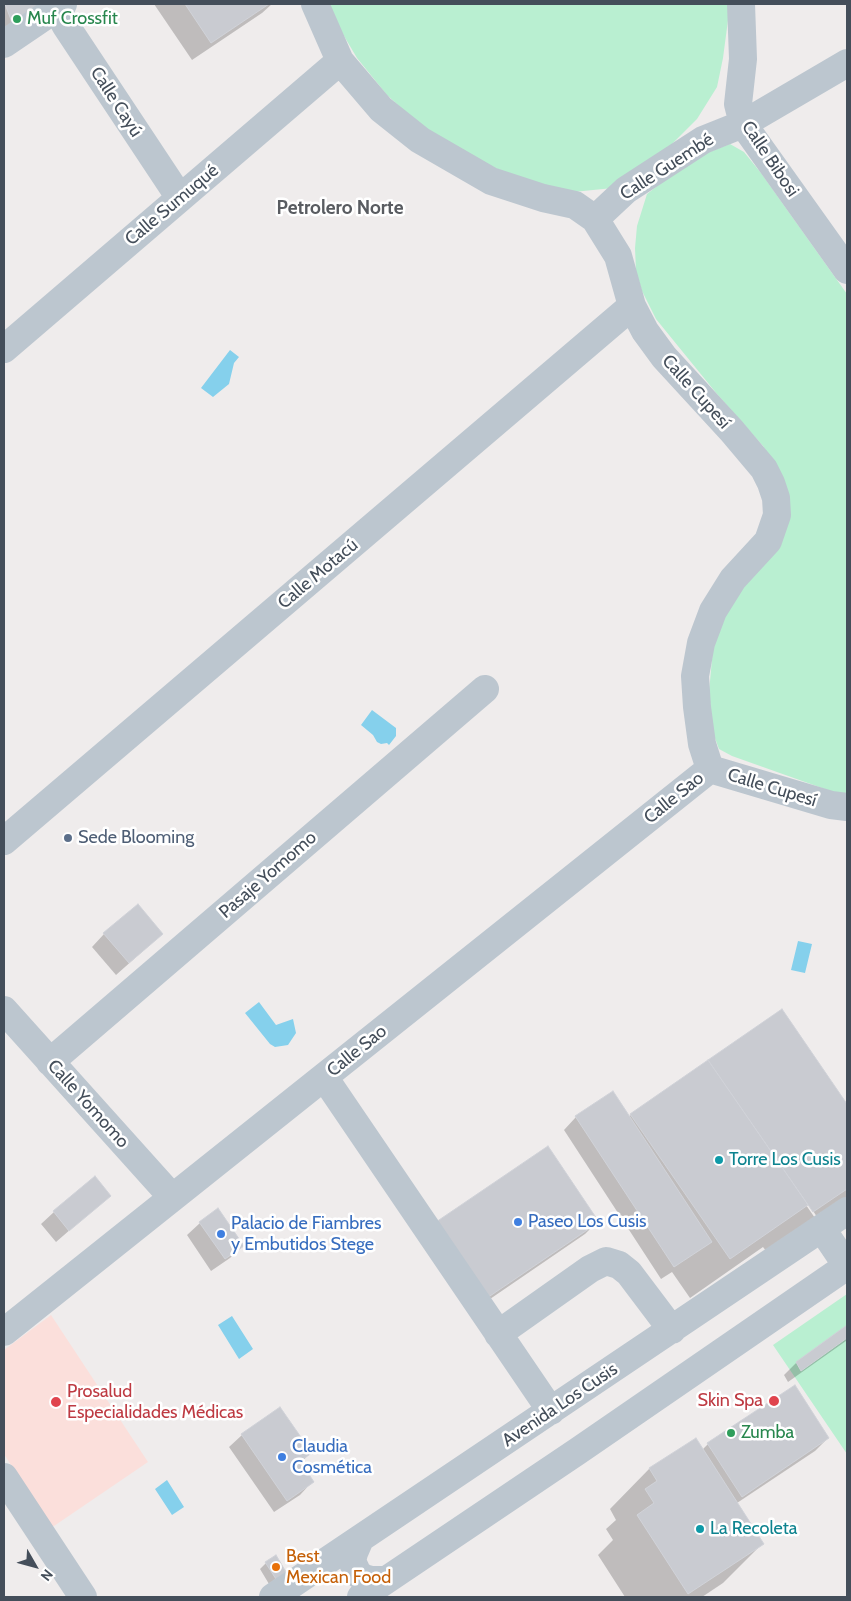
<!DOCTYPE html>
<meta charset="utf-8">
<style>
body{margin:0}
#map{position:relative;width:851px;height:1601px;overflow:hidden;background:#efecec;font-family:Cabin,sans-serif}
canvas{display:block}
.frame{position:absolute;inset:0;border:5px solid #444e5a;pointer-events:none}
.north{position:absolute;left:10px;top:1541px;width:50px;height:50px;-webkit-text-stroke:4px #fff;paint-order:stroke;rotate:128deg;font-size:14px;font-weight:700;line-height:20px;text-align:center;color:#444e5a}
.north::after{content:'';display:block;margin:auto;width:18px;height:22px;background:#444e5a;clip-path:polygon(50% 0,100% 100%,50% 72%,0 100%)}
</style>
<div id="map">
<canvas width="851" height="1601"></canvas>
<div class="frame"></div>
<div class="north">N</div>
</div>
<script>
const c = document.querySelector('canvas').getContext('2d');
c.lineJoin = 'round';
function fillPath(path, color) { c.fillStyle = color; c.fill(path, 'evenodd'); }
const poly = rows => new Path2D(rows.map(r => 'M' + r).join(''));
function stroke(path, color, width, dash) { c.strokeStyle = color; c.lineWidth = width; c.lineCap = dash ? 'butt' : 'round'; c.setLineDash(dash || []); c.stroke(path); }
function write(font, color, halo, rows, align = 'center') {
  c.font = font + ' Cabin,sans-serif'; c.lineWidth = 5; c.setLineDash([]); c.textBaseline = 'middle'; c.strokeStyle = halo; c.fillStyle = color; for (const [text, x, y, turn = 0] of rows) {
    c.save(); c.translate(x, y); c.rotate((+turn || 0) * Math.PI / 180); c.textAlign = isNaN(turn) ? turn : align; if (halo) c.strokeText(text, 0, 0); c.fillText(text, 0, 0); c.restore();
  }
}
fillPath(poly([
 [51,1315,148,1462,51,1528,4,1454,4,1350]
]), '#fbdfdb');
fillPath(poly([
 [328,4,730,4,730,5,723,58,717,87,697,119,671,145,632,171,613,188,573,192,549,189,495,168,421,126,387,95,357,58,334,19],
 [730,144,744,152,761,173,847,294,847,793,836,793,732,756,719,749,713,733,709,692,713,648,781,474,763,446,717,394,656,319,642,291,636,271,635,248,637,226,647,194,693,158],
 [847,1294,847,1454,773,1345]
]), '#b9efd1');
fillPath(poly([
 [230,350,239,357,234,363,229,384,213,397,201,388],
 [372,710,396,728,396,736,389,745,387,743,381,744,377,742,373,735,361,725],
 [798,941,812,944,805,973,791,970],
 [259,1002,276,1025,293,1019,296,1033,288,1045,275,1047,270,1044,245,1013],
 [232,1316,253,1349,239,1359,218,1325],
 [167,1480,184,1507,172,1515,155,1489]
]), '#85d0ec');
fillPath(poly([
 [4,4,36,4,33,11,4,37],
 [154,4,272,4,262,13,192,60],
 [104,934,162,934,116,975,92,947],
 [781,1010,847,1106,847,1199,769,1255,763,1247,690,1298,672,1272,661,1279,564,1130,576,1117,628,1117],
 [808,1203,817,1217,815,1218,806,1205],
 [109,1196,56,1242,41,1224,54,1212],
 [218,1210,242,1246,230,1258,211,1271,187,1235,200,1223],
 [597,1222,585,1234,474,1310,437,1223],
 [847,1327,846,1341,788,1382,784,1375,797,1362],
 [794,1387,828,1438,815,1451,737,1503,762,1544,723,1583,702,1597,625,1597,598,1555,613,1540,606,1529,616,1520,610,1509,649,1469,696,1440,702,1450,708,1444],
 [242,1435,310,1453,300,1464,312,1482,300,1495,274,1512,229,1447],
 [266,1563,285,1572,269,1584,260,1569]
]), '#0003');
const building = poly([
 [5,4,38,4,34,12,13,25,5,4],
 [185,4,269,4,211,43,185,4],
 [138,904,163,934,129,963,103,933,138,904],
 [782,1009,847,1104,847,1189,813,1212,708,1060,782,1009],
 [708,1060,808,1205,730,1259,630,1114,708,1060],
 [613,1091,712,1242,674,1267,575,1116,613,1091],
 [548,1146,599,1222,487,1298,436,1222,548,1146],
 [95,1176,111,1196,69,1231,53,1211,95,1176],
 [218,1208,244,1246,225,1259,199,1222,218,1208],
 [847,1325,847,1338,801,1371,796,1362,847,1325],
 [795,1385,829,1438,742,1497,707,1443,795,1385],
 [280,1407,312,1453,300,1461,314,1482,287,1501,241,1434,280,1407],
 [696,1438,764,1544,688,1594,637,1515,654,1503,645,1489,657,1481,649,1468,696,1438],
 [276,1555,286,1572,276,1579,265,1562,276,1555]
]);
fillPath(building, '#c9cbd1');
stroke(building, '#d0d2d8', 1);
stroke(poly([
 [54,4,66,26,180,198],
 [315,4,340,61,381,109,420,140,491,181,543,198,575,205,595,219,618,256,632,306,645,331,664,357,732,431,764,469,771,483,776,498,777,515,768,541,733,579,713,611,701,643,695,676,697,707,702,744,710,769,831,805,847,807],
 [741,4,743,59,738,104,743,124,847,270],
 [4,44,63,4],
 [595,219,626,190,703,140,743,124,847,63],
 [4,349,340,61],
 [4,841,632,306],
 [4,1010,172,1197],
 [50,1062,485,689],
 [324,1077,551,1411],
 [822,1229,847,1266],
 [4,1332,710,769],
 [498,1334,590,1269,606,1261,619,1265,629,1273,672,1330],
 [4,1477,83,1597],
 [360,1539,354,1553,352,1561,358,1574,364,1578,371,1580,386,1580],
 [273,1597,847,1211],
 [361,1597,578,1451,847,1266]
]), '#bcc6cf', 28);
for (const [x, y, r, color] of [
 [17,19,5,"#2e9e5b"],
 [68,838,5,"#5c6f8a"],
 [719,1160,5,"#0f9aa8"],
 [518,1222,5,"#3f7fe0"],
 [221,1234,5,"#3f7fe0"],
 [774,1401,6,"#e0444e"],
 [56,1402,6,"#e0444e"],
 [731,1433,5,"#2e9e5b"],
 [282,1457,5,"#3f7fe0"],
 [700,1529,5,"#0f9aa8"],
 [276,1567,5,"#e8710a"]
]) { const dot = new Path2D(); dot.arc(x, y, r, 0, 2 * Math.PI); c.fillStyle = color; c.fill(dot); stroke(dot, '#fff', 2); }
write('18px', '#27864d', '#fff', [
 ["Muf Crossfit",27,19],
 ["Zumba",741,1433]
], 'left');
write('18px', '#444e5a', '#fff', [
 ["Calle Cayú",116,102,57],
 ["Calle Bibosi",770,159,56],
 ["Calle Guembé",667,167,-33],
 ["Calle Sumuqué",172,205,-40],
 ["Calle Cupesí",696,392,48],
 ["Calle Motacú",318,574,-40],
 ["Calle Cupesí",772,788,17],
 ["Calle Sao",674,798,-39],
 ["Pasaje Yomomo",268,875,-41],
 ["Calle Sao",357,1051,-39],
 ["Calle Yomomo",88,1104,48],
 ["Avenida Los Cusis",560,1405,-34]
]);
write('18px', '#4e5e75', '#fff', [
 ["Sede Blooming",78,838]
], 'left');
write('18px', '#0d838f', '#fff', [
 ["Torre Los Cusis",729,1160],
 ["La Recoleta",710,1529]
], 'left');
write('18px', '#366cbe', '#fff', [
 ["Paseo Los Cusis",528,1222],
 ["Palacio de Fiambres",231,1224],
 ["y Embutidos Stege",231,1245],
 ["Claudia",292,1447],
 ["Cosmética",292,1468]
], 'left');
write('18px', '#be3a42', '#fff', [
 ["Prosalud",67,1392],
 ["Especialidades Médicas",67,1413],
 ["Skin Spa",763,1401,"right"]
], 'left');
write('18px', '#c56008', '#fff', [
 ["Best",286,1557],
 ["Mexican Food",286,1578]
], 'left');
write('bold 19px', '#595c61', '#fff', [
 ["Petrolero Norte",340,208]
]);
</script>
